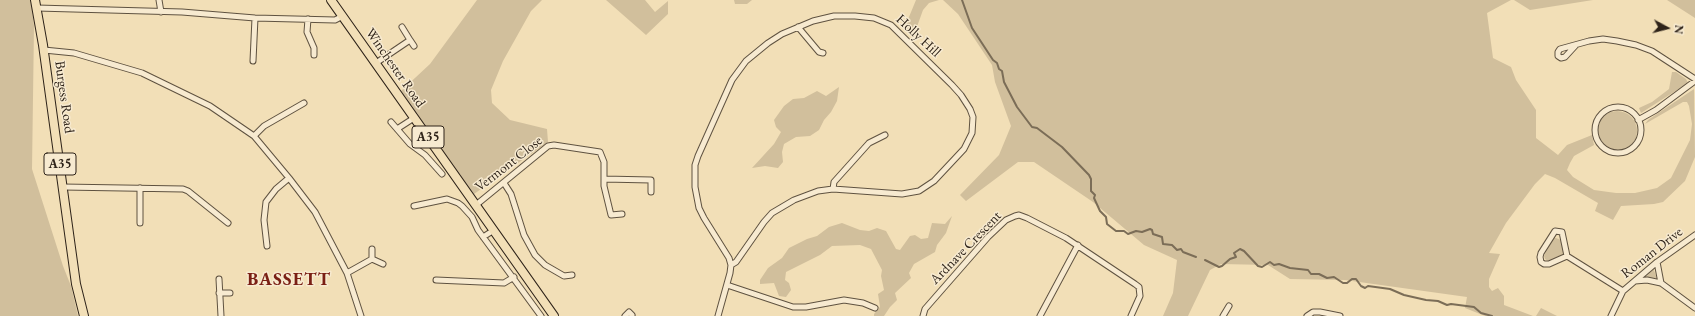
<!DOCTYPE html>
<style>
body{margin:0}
#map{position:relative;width:1695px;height:316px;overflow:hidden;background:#f2dfb7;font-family:"EB Garamond",serif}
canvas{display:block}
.north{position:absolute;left:1647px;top:8px;width:40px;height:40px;-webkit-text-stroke:3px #f7ead0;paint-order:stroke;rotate:97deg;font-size:11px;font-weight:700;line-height:16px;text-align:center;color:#2e2319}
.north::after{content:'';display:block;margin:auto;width:14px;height:18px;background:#2e2319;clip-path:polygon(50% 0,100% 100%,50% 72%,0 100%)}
</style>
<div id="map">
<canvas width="1695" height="316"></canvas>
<div class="north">N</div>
</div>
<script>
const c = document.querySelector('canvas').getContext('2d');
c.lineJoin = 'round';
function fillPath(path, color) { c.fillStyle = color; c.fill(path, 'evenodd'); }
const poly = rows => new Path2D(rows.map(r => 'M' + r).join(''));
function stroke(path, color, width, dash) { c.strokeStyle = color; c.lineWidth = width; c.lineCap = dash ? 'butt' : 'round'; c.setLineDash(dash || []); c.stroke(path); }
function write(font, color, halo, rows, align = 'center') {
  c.font = font + ' "EB Garamond",serif'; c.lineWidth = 3; c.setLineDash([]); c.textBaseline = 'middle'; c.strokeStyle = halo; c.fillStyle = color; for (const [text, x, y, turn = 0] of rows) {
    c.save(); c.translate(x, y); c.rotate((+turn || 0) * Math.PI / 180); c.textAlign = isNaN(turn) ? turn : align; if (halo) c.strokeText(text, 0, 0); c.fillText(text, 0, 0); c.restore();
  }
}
fillPath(poly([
 [0,0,30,0,32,9,34,26,32,169,63,266,71,286,78,316,0,316],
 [477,0,542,0,531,11,503,61,491,90,492,103,510,120,547,129,548,142,474,194,401,91,430,64],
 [606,0,645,0,655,12,668,1,668,14,646,35],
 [734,0,752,0,747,4,735,4],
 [916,0,939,0,929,3,923,10,914,35,904,29],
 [943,0,1511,0,1487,13,1493,58,1511,67,1516,80,1536,110,1536,138,1558,155,1567,145,1592,135,1594,145,1574,156,1570,163,1567,170,1573,177,1594,190,1616,193,1635,193,1657,188,1671,178,1690,140,1692,124,1689,106,1687,102,1683,102,1645,124,1648,120,1694,89,1695,157,1685,181,1663,202,1654,204,1621,206,1613,220,1595,211,1598,203,1555,178,1545,174,1535,184,1506,223,1489,253,1500,254,1489,279,1489,287,1492,291,1498,288,1504,296,1504,305,1533,316,1485,316,1465,308,1467,297,1345,280,1290,279,1268,265,1221,264,1210,270,1188,316,1163,316,1173,293,1177,260,1144,245,1093,202,1034,162,1018,162,966,201,960,195,999,155,1011,126,995,82,992,65,958,14],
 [1514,0,1593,0,1530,10],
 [1667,0,1695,0,1695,18],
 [1672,72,1676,72,1686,79,1688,83,1641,113,1639,108,1652,102,1669,89],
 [839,87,837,101,831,112,824,120,819,130,810,136,796,137,784,144,782,152,783,162,778,168,765,166,752,168,774,144,781,132,776,127,774,120,784,106,793,99,804,98,817,91,826,96],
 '1597 131a20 20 0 1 1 40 0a20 20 0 1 1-40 0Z',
 [952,216,946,233,937,245,935,252,914,264,909,273,911,278,895,293,897,300,890,307,884,316,874,316,874,314,880,307,878,294,884,290,881,276,882,270,871,249,860,245,832,246,820,255,786,272,785,280,789,283,791,290,786,297,779,296,774,283,760,284,760,280,768,268,782,258,789,248,807,239,817,236,829,227,842,223,860,230,869,231,877,228,886,231,896,249,900,250,910,236,915,235,921,239,928,238,932,223,945,224],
 [1553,238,1556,238,1561,240,1564,250,1563,255,1558,258,1548,261,1545,259,1544,256],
 [1653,268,1657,278,1642,278,1650,271],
 [1541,308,1557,316,1536,316]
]), '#d1bf9c');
stroke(poly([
 [962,0,972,28,993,60,997,63,999,69,1002,71,1004,82,1017,107,1032,127,1037,128,1062,147,1089,175,1091,179,1091,191,1095,195,1094,198,1100,211,1106,217,1107,224,1116,231,1124,231,1128,234,1136,231,1142,232,1150,229,1152,230,1153,234,1162,237,1163,244,1172,245,1177,250,1181,249,1183,252,1196,257],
 [1205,260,1219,267,1222,266,1230,259,1236,257,1234,253,1240,249,1244,251,1258,266,1262,267,1270,262,1274,265,1279,264,1290,268,1308,270,1311,274,1319,274,1327,278,1334,277,1343,283,1347,283,1352,279,1356,279,1361,286,1365,288,1368,286,1390,289,1404,295,1426,300,1438,301,1447,305,1451,304,1474,307,1481,313,1492,316]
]), '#7b6d57', 2);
const street = poly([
 [159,0,161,12],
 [37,8,182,12,255,18,335,20,343,16],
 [308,19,307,32,314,48,314,55],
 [798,27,819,52,823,53],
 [410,40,414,46],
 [1576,45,1565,57,1561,58,1558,56,1558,52,1560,49,1589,41,1603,39,1617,41,1636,45,1652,51,1695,79],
 [44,50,74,53,142,73,210,106,254,136,289,178,315,212,347,273,361,316],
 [253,61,255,18],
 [376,63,410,40,402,27],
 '1595 130a23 23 0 1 1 46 0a23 23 0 1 1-46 0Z',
 [1638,120,1656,110,1695,81],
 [391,122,410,144,425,155,442,174],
 [397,129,414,118],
 [254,136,264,126,304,103],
 [604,179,651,180,651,192],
 [504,183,511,194,524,235,535,255,545,265,564,276,572,275],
 [63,187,183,189,188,191,228,223],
 [833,189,834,182,869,143,885,135],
 [476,205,548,146,554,145,600,152,604,162,604,186,611,215,622,214],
 [414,206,447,199,458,203,462,206,472,217,478,230,541,316],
 [140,223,140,188],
 [483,237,494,230],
 [267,246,264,220,266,202,276,189,289,178],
 [372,249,372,259,383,264],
 [1567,256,1549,264,1544,264,1541,262,1540,257,1541,253,1555,231,1562,232,1567,256,1623,291],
 [1657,262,1661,283],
 [347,273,372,259],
 [219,279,221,316],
 [436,280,504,283,514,277],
 [1635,281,1647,280,1661,283,1695,308],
 [727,285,793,307,806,307,844,300,863,303,875,308],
 [219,293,230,293],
 [625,316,629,312,632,315],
 [718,316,730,273,731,265,729,258,704,218,699,208,695,187,695,165,698,156,732,80,746,61,768,43,782,34,813,21,834,16,855,16,874,18,891,25,952,85,961,95,970,109,973,117,972,133,964,149,934,181,919,191,902,194,833,189,818,191,794,200,772,213,764,222,736,262,731,265],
 [923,316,925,309,988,237,1006,220,1015,216,1019,215,1027,218,1066,238,1135,284,1139,287,1140,296,1131,316],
 [1040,316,1078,245],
 [1223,316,1229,306],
 [1307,316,1313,312,1320,312,1340,316],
 [1611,316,1623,291,1657,262,1695,235]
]);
const primary = poly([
 [35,0,43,45,76,284,84,316],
 [331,0,554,316]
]);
stroke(street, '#5f5240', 7);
stroke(primary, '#2e2319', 10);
stroke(street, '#f7ead0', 5);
stroke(primary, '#f2dfb7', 8);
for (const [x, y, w] of [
 [428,137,32],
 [60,164,32]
]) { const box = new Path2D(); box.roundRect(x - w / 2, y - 11, w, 22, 3); c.fillStyle = '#f7ead0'; c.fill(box); stroke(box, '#2e2319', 1); }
write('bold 13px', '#2e2319', null, [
 ["A35",428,137],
 ["A35",60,164]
]);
write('14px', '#2e2319', '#f7ead0', [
 ["Holly Hill",918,36,43],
 ["Winchester Road",395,68,55],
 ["Burgess Road",64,97,82],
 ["Vermont Close",509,164,-38],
 ["Ardnave Crescent",966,248,-46],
 ["Roman Drive",1652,253,-38]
]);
c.letterSpacing = '1px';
write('bold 18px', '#7a1f14', '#f7ead0', [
 ["BASSETT",289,280]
]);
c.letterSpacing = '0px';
</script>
